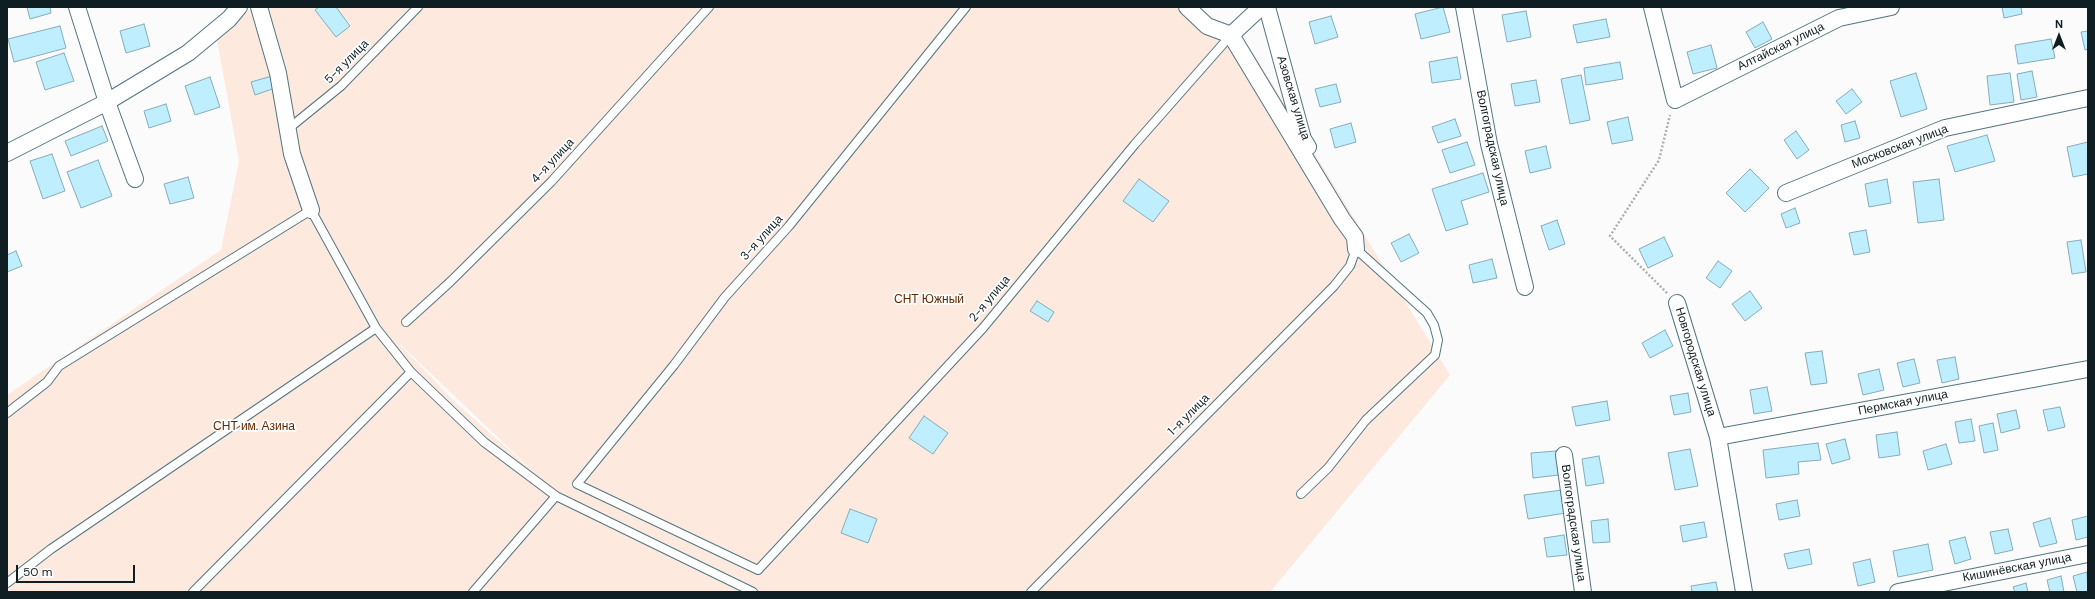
<!DOCTYPE html>
<meta charset="utf-8">
<style>
body{margin:0}
#map{position:relative;width:2095px;height:599px;overflow:hidden;background:#fbfbfb;font-family:"DM Sans",sans-serif}
canvas{display:block}
.frame{position:absolute;inset:0;border:8px solid #0f1e23;pointer-events:none}
.north{position:absolute;left:2039px;top:16px;width:40px;height:40px;-webkit-text-stroke:3px #fff;paint-order:stroke;rotate:0deg;font-size:11px;font-weight:700;line-height:16px;text-align:center;color:#0f1e23}
.north::after{content:'';display:block;margin:auto;width:14px;height:18px;background:#0f1e23;clip-path:polygon(50% 0,100% 100%,50% 72%,0 100%)}
.scale{position:absolute;left:16px;top:565px;width:119px;height:18px;box-sizing:border-box;border:2px solid #0f1e23;border-top:0;padding-left:5px;font-size:12px;line-height:14px;white-space:nowrap;color:#0f1e23;-webkit-text-stroke:3px #fff;paint-order:stroke}
</style>
<div id="map">
<canvas width="2095" height="599"></canvas>
<div class="frame"></div>
<div class="north">N</div>
<div class="scale">50 m</div>
</div>
<script>
const c = document.querySelector('canvas').getContext('2d');
c.lineJoin = 'round';
function fillPath(path, color) { c.fillStyle = color; c.fill(path, 'evenodd'); }
const poly = rows => new Path2D(rows.map(r => 'M' + r).join(''));
function stroke(path, color, width, dash) { c.strokeStyle = color; c.lineWidth = width; c.lineCap = dash ? 'butt' : 'round'; c.setLineDash(dash || []); c.stroke(path); }
function write(font, color, halo, rows, align = 'center') {
  c.font = font + ' "DM Sans",sans-serif'; c.lineWidth = 3.5; c.setLineDash([]); c.textBaseline = 'middle'; c.strokeStyle = halo; c.fillStyle = color; for (const [text, x, y, turn = 0] of rows) {
    c.save(); c.translate(x, y); c.rotate((+turn || 0) * Math.PI / 180); c.textAlign = isNaN(turn) ? turn : align; if (halo) c.strokeText(text, 0, 0); c.fillText(text, 0, 0); c.restore();
  }
}
fillPath(poly([
 [253,7,1189,7,1195,14,1254,54,1450,375,1270,592,7,592,7,395,221,250,239,161,217,40],
 [400,345,401,345,533,471,456,403]
]), '#fde9de');
const building = poly([
 [27,7,50,7,51,13,30,19,27,7],
 [319,7,336,7,350,26,336,37,315,10,319,7],
 [1443,7,1450,32,1421,39,1415,14,1443,7],
 [2002,7,2021,7,2022,14,2004,18,2002,7],
 [1526,11,1531,37,1507,42,1502,15,1526,11],
 [1331,16,1338,37,1315,44,1309,22,1331,16],
 [1606,19,1610,37,1577,43,1573,25,1606,19],
 [1763,22,1772,39,1755,48,1746,32,1763,22],
 [144,24,150,46,126,53,120,31,144,24],
 [60,26,66,48,14,62,8,39,60,26],
 [2088,31,2088,49,2085,50,2081,32,2088,31],
 [2051,39,2055,58,2018,64,2015,45,2051,39],
 [1711,45,1717,68,1693,74,1687,52,1711,45],
 [64,53,74,81,45,90,36,62,64,53],
 [1457,57,1461,79,1432,83,1429,62,1457,57],
 [1620,62,1623,79,1586,85,1584,68,1620,62],
 [2032,71,2037,97,2021,100,2017,74,2032,71],
 [1916,73,1927,109,1901,117,1890,81,1916,73],
 [2010,73,2014,102,1990,105,1987,76,2010,73],
 [1581,75,1590,120,1570,124,1561,79,1581,75],
 [272,76,275,88,255,95,251,82,272,76],
 [210,77,220,107,195,115,185,86,210,77],
 [1536,80,1540,102,1515,106,1511,84,1536,80],
 [1336,84,1341,102,1320,107,1315,89,1336,84],
 [1852,89,1862,102,1846,114,1836,101,1852,89],
 [166,104,171,121,149,128,144,111,166,104],
 [1628,117,1633,140,1612,144,1607,122,1628,117],
 [1455,119,1461,136,1438,143,1432,127,1455,119],
 [1855,121,1860,138,1845,142,1841,125,1855,121],
 [1351,123,1356,142,1335,148,1330,129,1351,123],
 [102,126,108,141,71,156,65,141,102,126],
 [1796,131,1809,150,1797,159,1784,140,1796,131],
 [1987,135,1995,161,1955,172,1947,146,1987,135],
 [1467,142,1475,165,1450,173,1442,150,1467,142],
 [2088,142,2088,174,2073,177,2067,147,2088,142],
 [1546,146,1551,168,1530,173,1525,151,1546,146],
 [52,154,65,191,43,199,30,161,52,154],
 [98,160,112,196,81,208,67,172,98,160],
 [1750,169,1769,188,1745,212,1726,193,1750,169],
 [1483,173,1489,192,1461,201,1468,224,1446,231,1432,189,1483,173],
 [188,177,194,198,170,204,164,184,188,177],
 [1139,179,1169,201,1153,222,1123,201,1139,179],
 [1887,179,1891,203,1869,207,1865,184,1887,179],
 [1939,179,1944,220,1918,223,1913,182,1939,179],
 [1795,208,1800,223,1786,228,1781,214,1795,208],
 [1557,220,1565,244,1549,250,1541,226,1557,220],
 [1866,230,1870,252,1854,255,1849,233,1866,230],
 [1409,234,1419,253,1401,262,1391,243,1409,234],
 [1664,237,1673,256,1648,268,1639,249,1664,237],
 [2081,240,2086,272,2072,274,2067,242,2081,240],
 [16,251,22,266,7,272,7,255,16,251],
 [1492,259,1497,278,1473,283,1469,265,1492,259],
 [1718,261,1732,271,1720,288,1706,278,1718,261],
 [1750,291,1762,308,1745,321,1732,304,1750,291],
 [1037,301,1054,312,1048,322,1030,311,1037,301],
 [1665,330,1673,346,1650,358,1642,343,1665,330],
 [1822,351,1827,383,1811,385,1805,353,1822,351],
 [1955,357,1959,379,1942,383,1937,360,1955,357],
 [1914,359,1920,383,1903,387,1897,363,1914,359],
 [1879,369,1884,390,1863,395,1858,374,1879,369],
 [1767,387,1772,411,1754,414,1750,390,1767,387],
 [1688,393,1691,412,1674,415,1670,396,1688,393],
 [1607,401,1610,420,1576,426,1572,407,1607,401],
 [2060,407,2065,427,2048,431,2043,410,2060,407],
 [2016,410,2020,428,2001,433,1997,414,2016,410],
 [924,416,948,433,933,454,909,438,924,416],
 [1971,419,1975,441,1959,443,1955,422,1971,419],
 [1993,423,1998,450,1984,453,1979,426,1993,423],
 [1897,432,1900,455,1879,458,1876,435,1897,432],
 [1845,439,1850,459,1832,464,1826,444,1845,439],
 [1818,443,1821,460,1798,462,1799,474,1766,478,1763,450,1818,443],
 [1946,444,1952,464,1928,470,1923,451,1946,444],
 [1690,449,1698,486,1675,490,1668,453,1690,449],
 [1556,451,1559,475,1533,478,1531,453,1556,451],
 [1599,456,1604,483,1586,486,1582,459,1599,456],
 [1562,490,1566,513,1528,519,1524,495,1562,490],
 [1797,500,1800,516,1779,520,1776,504,1797,500],
 [850,509,877,519,868,543,841,533,850,509],
 [2088,516,2088,537,2076,540,2072,520,2088,516],
 [2050,518,2057,543,2040,547,2033,523,2050,518],
 [1608,519,1610,542,1593,543,1591,521,1608,519],
 [1704,522,1707,537,1683,542,1680,526,1704,522],
 [2008,529,2013,550,1995,554,1990,532,2008,529],
 [1564,535,1567,555,1547,557,1544,538,1564,535],
 [1965,537,1971,559,1955,564,1949,541,1965,537],
 [1928,544,1933,570,1898,577,1893,551,1928,544],
 [1809,549,1812,564,1788,569,1784,554,1809,549],
 [1870,559,1875,582,1858,586,1853,563,1870,559],
 [2087,572,2088,592,2077,592,2073,576,2087,572],
 [2061,576,2064,592,2050,592,2047,580,2061,576],
 [1716,582,1718,592,1692,592,1691,586,1716,582],
 [2026,583,2028,592,2015,592,2013,587,2026,583]
]);
fillPath(building, '#bfefff');
stroke(building, '#86acb9', 1);
const service = poly([
 [966,7,789,226,725,297,674,365,577,484,758,570,983,328,1135,144,1231,35],
 [288,129,341,86,418,7],
 [406,322,450,282,551,182,709,7],
 [7,413,47,382,59,366,311,210,376,328,411,372,484,442,556,496,753,592],
 [7,583,51,549,376,328],
 [193,592,411,372],
 [473,592,556,496],
 [1031,592,1334,286,1350,266,1356,249,1427,313,1434,325,1438,340,1435,355,1366,420,1328,468,1301,494]
]);
const minor = poly([
 [77,7,107,102,135,179],
 [259,7,278,73,292,154,311,210],
 [1187,7,1207,26,1231,35,1342,219,1355,237,1356,249],
 [1267,7,1303,139,1308,147],
 [1464,7,1489,144,1525,287],
 [1652,7,1675,100,1839,18,1891,7],
 [1231,35,1261,7],
 [7,153,107,102,188,53,229,19,239,7],
 [1786,193,1945,128,2088,98],
 [1677,303,1718,437,1744,592],
 [1718,437,2088,369],
 [1564,455,1583,592],
 [1898,592,2088,554]
]);
stroke(service, '#517582', 10);
stroke(minor, '#517582', 18);
stroke(poly([
 [1667,293,1610,236,1659,160,1670,115]
]), '#abb0b2', 2.5, [2, 2]);
stroke(service, '#fff', 8);
stroke(minor, '#fff', 16);
write('12px', '#0f1e23', '#fff', [
 ["Алтайская улица",1781,47,-26],
 ["5-я улица",347,62,-45],
 ["Азовская улица",1293,98,73],
 ["Московская улица",1900,147,-21],
 ["Волгоградская улица",1492,148,78],
 ["4-я улица",553,161,-47],
 ["3-я улица",762,238,-48],
 ["2-я улица",990,299,-50],
 ["Новгородская улица",1695,362,73],
 ["Пермская улица",1903,403,-11],
 ["1-я улица",1189,415,-45],
 ["Волгоградская улица",1573,523,82],
 ["Кишинёвская улица",2017,568,-11]
]);
write('12px', '#612800', '#fff', [
 ["СНТ Южный",929,300],
 ["СНТ им. Азина",254,427]
]);
</script>
